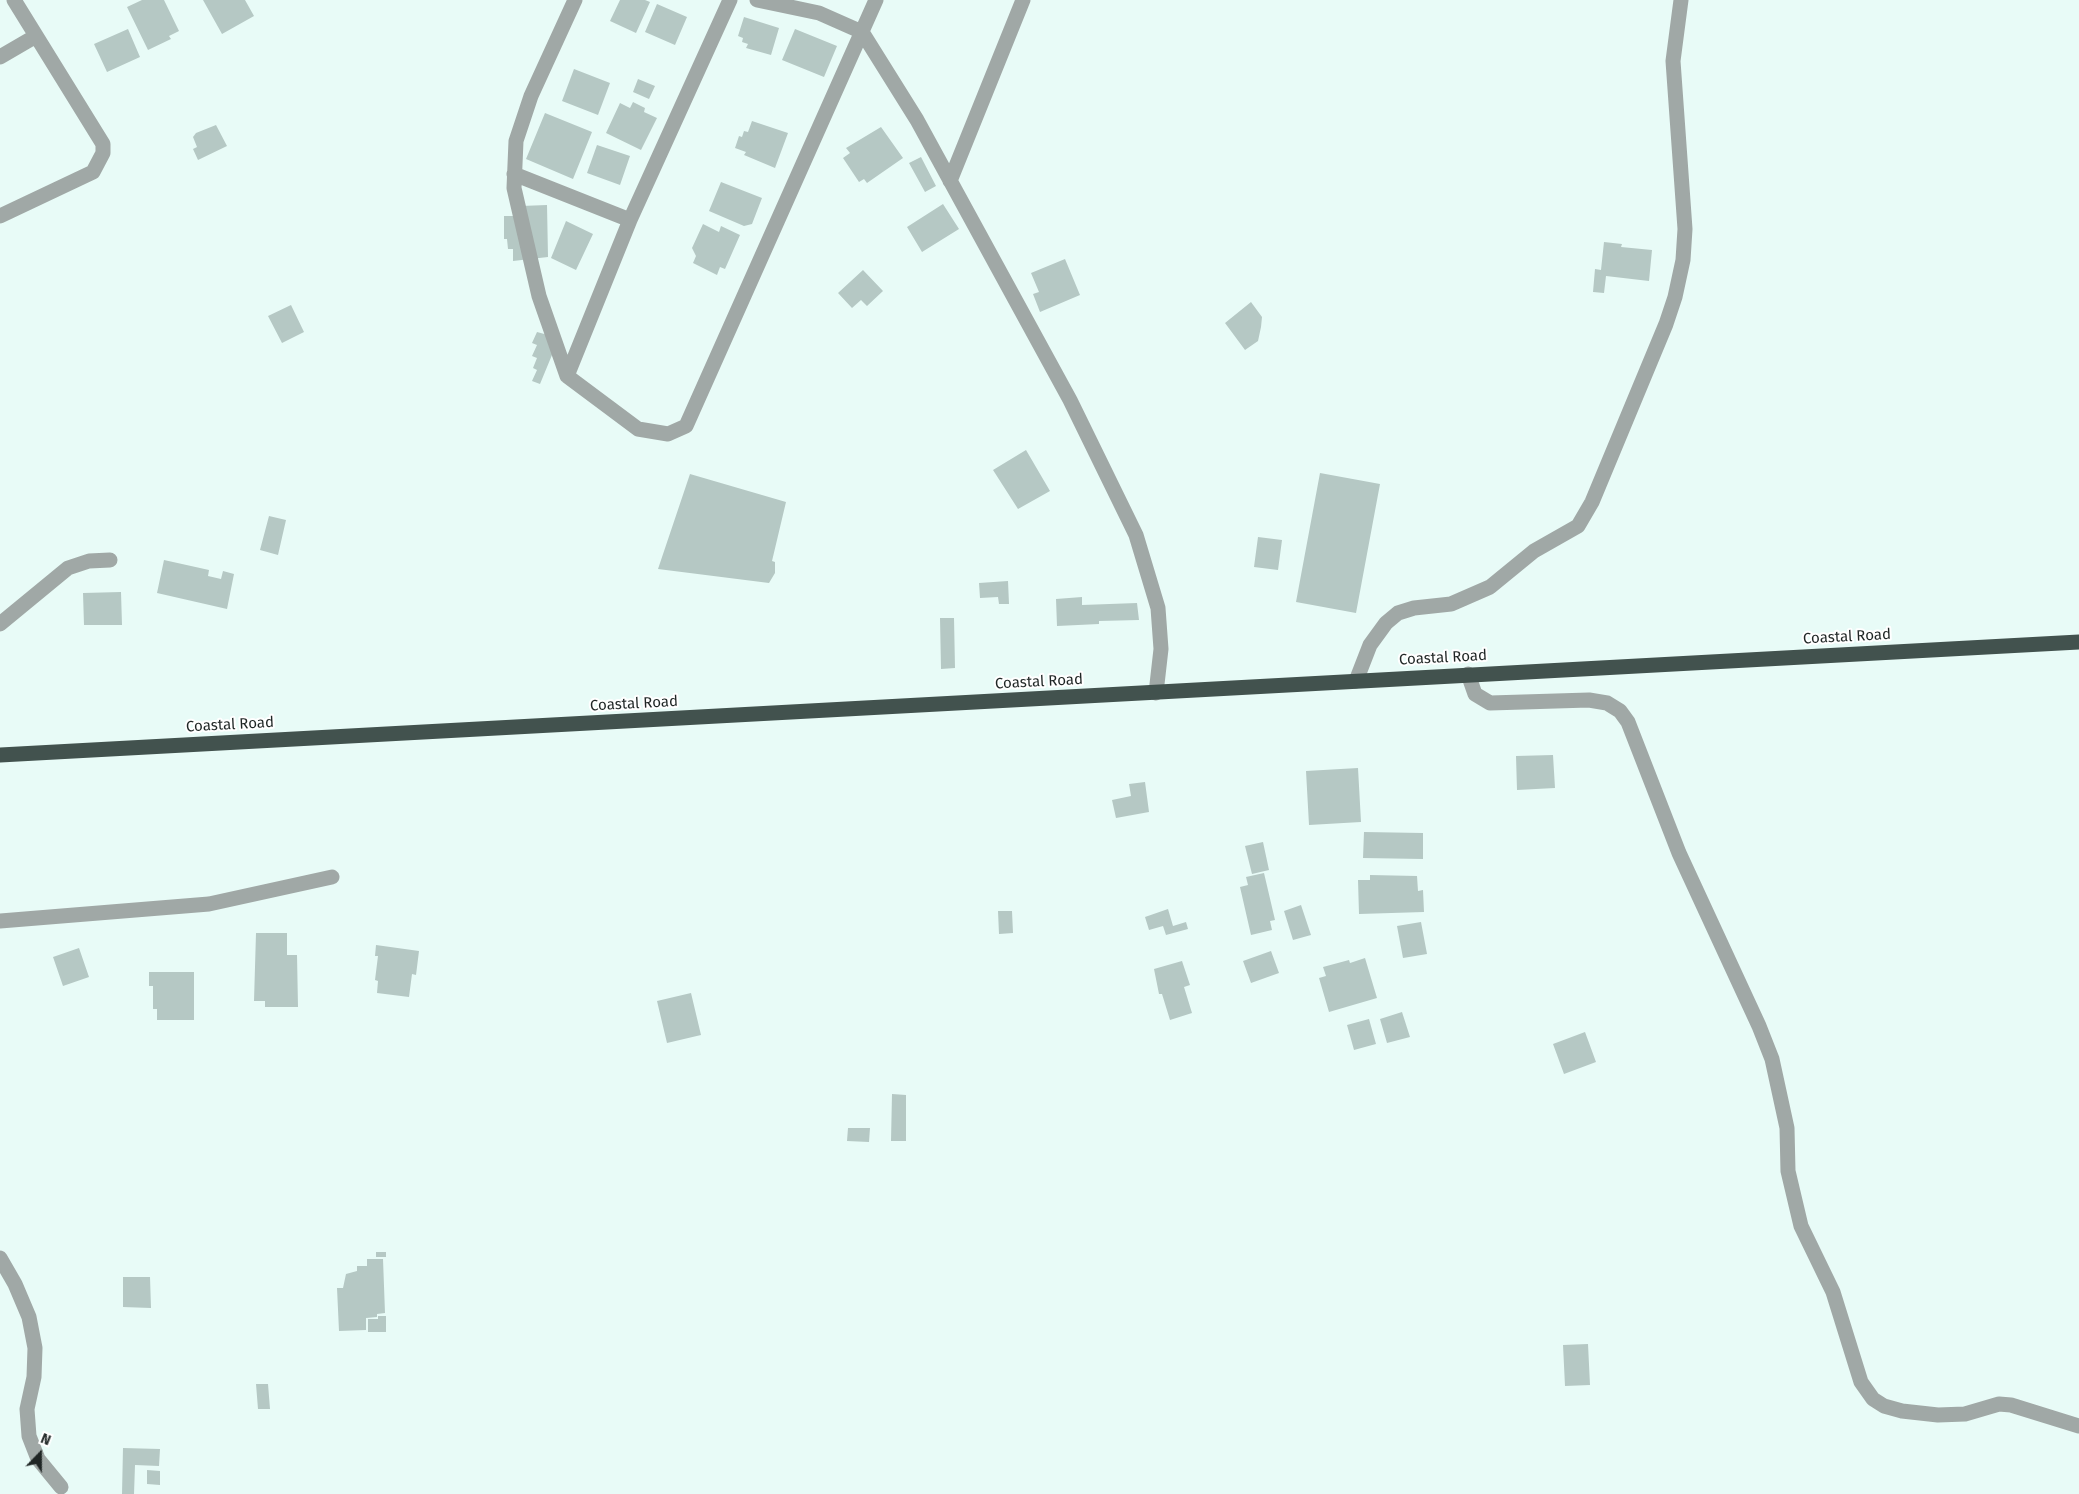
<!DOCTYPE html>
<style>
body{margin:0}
#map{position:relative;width:2079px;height:1494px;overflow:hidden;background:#e8fbf7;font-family:"Fira Sans",sans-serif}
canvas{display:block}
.north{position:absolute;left:15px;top:1429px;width:50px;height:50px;-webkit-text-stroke:4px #fff;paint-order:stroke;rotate:22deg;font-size:14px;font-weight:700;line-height:20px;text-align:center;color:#1f2625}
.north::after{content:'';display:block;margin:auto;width:18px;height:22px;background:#1f2625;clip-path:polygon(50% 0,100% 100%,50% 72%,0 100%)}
</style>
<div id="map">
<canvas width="2079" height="1494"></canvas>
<div class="north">N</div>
</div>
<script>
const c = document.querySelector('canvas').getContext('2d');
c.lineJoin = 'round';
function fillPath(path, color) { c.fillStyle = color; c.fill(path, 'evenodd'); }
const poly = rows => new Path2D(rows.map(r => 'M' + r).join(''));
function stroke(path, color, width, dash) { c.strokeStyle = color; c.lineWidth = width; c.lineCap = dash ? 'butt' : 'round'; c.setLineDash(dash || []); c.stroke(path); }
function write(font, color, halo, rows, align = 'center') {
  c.font = font + ' "Fira Sans",sans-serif'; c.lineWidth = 4; c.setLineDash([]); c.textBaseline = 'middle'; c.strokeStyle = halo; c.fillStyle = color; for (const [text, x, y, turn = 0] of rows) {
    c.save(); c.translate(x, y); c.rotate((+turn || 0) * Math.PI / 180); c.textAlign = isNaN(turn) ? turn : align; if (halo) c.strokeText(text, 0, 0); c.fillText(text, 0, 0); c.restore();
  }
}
fillPath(poly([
 [142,0,164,0,179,31,169,36,171,39,148,50,127,7],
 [203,0,245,0,254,16,222,34],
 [620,0,645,0,650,2,636,33,610,21],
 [657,4,687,17,675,45,645,32],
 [744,17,779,28,771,55,746,48,748,44,742,42,743,38,738,36],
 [128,29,140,57,107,72,94,44],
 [795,29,837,46,824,77,782,60],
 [574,69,610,83,598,115,562,101],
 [638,79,655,86,649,99,633,92],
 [633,102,645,108,644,112,657,118,641,150,606,133,620,103,630,108],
 [545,113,592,132,573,179,526,159],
 [752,121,788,133,775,168,744,155,746,152,735,148,739,136,742,137,744,131,748,132],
 [216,125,227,146,198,160,193,149,197,147,193,137,196,133],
 [881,127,903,158,867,183,864,179,859,182,843,158,850,153,846,148],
 [597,145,630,156,620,185,587,173],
 [921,157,936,186,925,192,909,163],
 [721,182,762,198,752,224,744,226,709,211],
 [943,204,959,229,922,252,907,227],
 [547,205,548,257,513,261,513,249,508,249,507,239,504,239,504,216,515,216,521,206],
 [566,221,593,234,576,270,551,258],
 [703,224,719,232,721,226,740,235,725,269,720,267,717,275,693,263,696,256,692,248],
 [1604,242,1622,244,1621,247,1652,250,1649,281,1606,276,1604,293,1593,292,1595,269,1601,270],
 [1065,259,1080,295,1040,312,1033,294,1039,292,1031,273],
 [863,270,883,291,867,306,861,300,852,308,838,293],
 [1251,302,1262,317,1261,327,1258,341,1245,350,1225,323],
 [291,305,304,332,282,343,268,316],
 [537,332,559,338,540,384,532,381,537,370,533,368,537,358,532,356,537,345,532,343],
 [1026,450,1050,491,1018,509,993,470],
 [1320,473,1380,484,1356,613,1296,602],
 [690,474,786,502,772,561,775,562,775,573,769,583,658,569],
 [269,516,286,520,278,555,260,550],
 [1258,537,1282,540,1278,570,1254,567],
 [164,560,209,570,208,576,221,579,223,571,234,574,227,609,157,593],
 [1008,581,1009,604,999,604,998,597,980,598,979,583],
 [121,592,122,625,84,625,83,593],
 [1082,597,1082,605,1137,603,1139,620,1099,621,1099,624,1057,626,1056,599],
 [940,618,954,618,955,668,941,669],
 [1553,755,1555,788,1517,790,1516,756],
 [1358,768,1361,822,1309,825,1306,771],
 [1145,782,1149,812,1116,818,1112,800,1131,796,1129,784],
 [1364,832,1423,833,1423,859,1363,858],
 [1263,842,1269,870,1252,874,1245,846],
 [1264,873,1275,920,1270,921,1272,930,1251,935,1240,887,1248,885,1246,877],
 [1370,875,1417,876,1418,891,1423,890,1424,912,1359,914,1358,880,1370,880],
 [1301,905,1311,935,1293,940,1284,911],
 [1168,909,1173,926,1186,922,1188,929,1166,935,1163,926,1149,930,1145,917],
 [998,911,1012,911,1013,933,999,934],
 [1421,922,1427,954,1403,958,1397,926],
 [256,933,287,933,287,955,297,955,298,1007,265,1007,265,1001,254,1001],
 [376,945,419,951,416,975,412,974,409,997,377,993,378,981,375,980,378,956,375,956],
 [79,948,89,977,63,986,53,957],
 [1271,951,1279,973,1251,983,1243,961],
 [1365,958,1377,998,1329,1012,1319,978,1326,976,1323,967,1349,960,1350,963],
 [1182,961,1190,985,1184,987,1192,1013,1170,1020,1162,994,1159,994,1154,969],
 [149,972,194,972,194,1020,157,1020,157,1009,153,1009,153,986,149,986],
 [691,993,701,1035,667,1043,657,1001],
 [1402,1012,1410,1037,1387,1043,1380,1019],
 [1369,1019,1376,1044,1354,1050,1347,1025],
 [1585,1032,1596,1062,1564,1074,1553,1044],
 [892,1094,906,1095,906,1141,891,1141],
 [848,1128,870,1128,869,1142,847,1141],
 [376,1252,386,1252,386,1257,376,1257],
 [367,1259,383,1259,385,1313,377,1314,377,1317,366,1318,366,1330,339,1331,337,1288,343,1288,346,1274,357,1271,357,1266,367,1266],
 [123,1277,150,1277,151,1308,123,1307],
 [378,1316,386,1316,386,1332,368,1332,368,1319,378,1319],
 [1588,1344,1590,1385,1565,1386,1563,1345],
 [256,1384,268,1384,270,1409,258,1409],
 [123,1448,160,1449,159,1466,135,1465,134,1494,122,1494],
 [147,1470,160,1471,160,1485,147,1484]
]), '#b5c8c4');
stroke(poly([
 [575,0,531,96,516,141,514,188,539,296,567,376,638,429,668,434,686,426,876,0],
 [757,0,819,13,862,32,917,120,1070,400,1136,535,1158,608,1161,649,1156,693],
 [0,57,36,36],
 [514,174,630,220],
 [950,181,1023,0],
 [0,216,93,172,103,153,103,144,14,0],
 [567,376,630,220,730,0],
 [0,624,68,568,89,561,110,560],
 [1468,674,1475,694,1490,703,1589,700,1607,703,1620,711,1628,722,1679,853,1759,1026,1772,1059,1787,1128,1788,1171,1801,1226,1833,1292,1861,1382,1873,1399,1884,1406,1902,1411,1938,1415,1965,1414,1999,1404,2011,1405,2079,1426],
 [1356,681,1370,645,1386,623,1398,613,1414,608,1451,604,1490,587,1534,551,1578,526,1592,502,1666,324,1675,297,1683,260,1685,229,1673,61,1681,0],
 [0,921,209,904,332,877],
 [0,1258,15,1284,29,1317,35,1348,34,1377,27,1409,29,1436,38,1459,61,1487]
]), '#a0a8a6', 15);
stroke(poly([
 [0,755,2079,642]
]), '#42524e', 15);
write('15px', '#1f2625', '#fff', [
 ["Coastal Road",1847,637,-3],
 ["Coastal Road",1443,658,-3],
 ["Coastal Road",1039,682,-3],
 ["Coastal Road",634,704,-3],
 ["Coastal Road",230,725,-3]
]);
</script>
